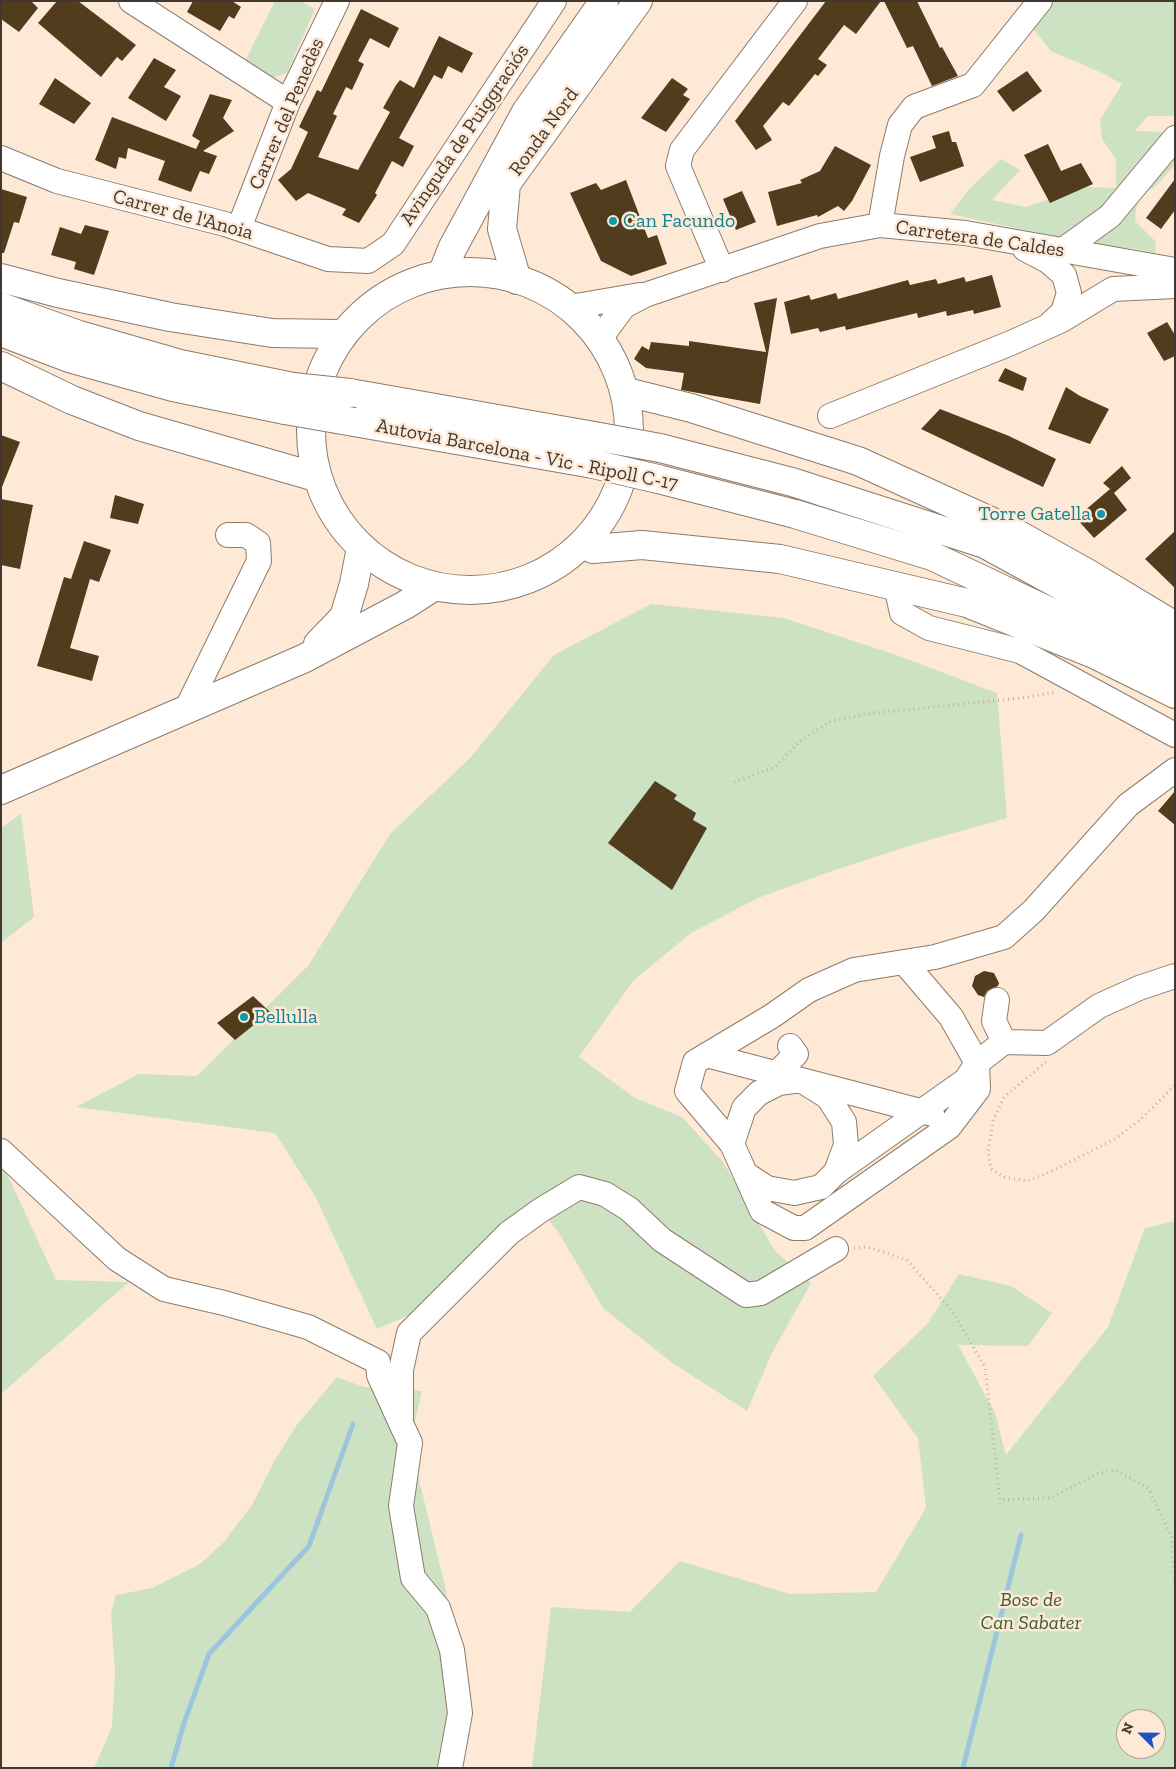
<!DOCTYPE html>
<meta charset="utf-8">
<style>
body{margin:0}
#map{position:relative;width:1176px;height:1769px;overflow:hidden;background:#fee9d7;font-family:"Zilla Slab",serif}
canvas{display:block}
.frame{position:absolute;inset:0;border:2px solid #413931;pointer-events:none}
.north{position:absolute;left:1116px;top:1709px;width:50px;height:50px;box-sizing:border-box;background:#fee9d7;border:1px solid #b2a395;border-radius:50%;rotate:293deg;font-size:14px;font-weight:700;line-height:20px;text-align:center;color:#413931}
.north::after{content:'';display:block;margin:auto;width:18px;height:22px;background:#1e54c1;clip-path:polygon(50% 0,100% 100%,50% 72%,0 100%)}
</style>
<div id="map">
<canvas width="1176" height="1769"></canvas>
<div class="frame"></div>
<div class="north">N</div>
</div>
<script>
const c = document.querySelector('canvas').getContext('2d');
c.lineJoin = 'round';
function fillPath(path, color) { c.fillStyle = color; c.fill(path, 'evenodd'); }
const poly = rows => new Path2D(rows.map(r => 'M' + r).join(''));
function stroke(path, color, width, dash) { c.strokeStyle = color; c.lineWidth = width; c.lineCap = dash ? 'butt' : 'round'; c.setLineDash(dash || []); c.stroke(path); }
function write(font, color, halo, rows, align = 'center') {
  c.font = font + ' "Zilla Slab",serif'; c.lineWidth = 5; c.setLineDash([]); c.textBaseline = 'middle'; c.strokeStyle = halo; c.fillStyle = color; for (const [text, x, y, turn = 0] of rows) {
    c.save(); c.translate(x, y); c.rotate((+turn || 0) * Math.PI / 180); c.textAlign = isNaN(turn) ? turn : align; if (halo) c.strokeText(text, 0, 0); c.fillText(text, 0, 0); c.restore();
  }
}
fillPath(poly([
 [275,1,301,1,315,9,287,73,272,78,245,61],
 [1045,1,1175,1,1175,116,1148,116,1135,131,1166,132,1175,150,1175,165,1154,188,1138,194,1135,221,1156,242,1155,253,1132,248,1102,251,1053,236,950,214,970,188,1001,159,1020,170,992,200,1025,207,1088,187,1116,188,1116,159,1102,139,1100,120,1122,84,1102,73,1051,51,1030,25],
 [651,604,784,618,899,656,997,693,1007,818,915,844,829,872,758,898,691,933,633,981,579,1057,635,1098,682,1117,723,1162,775,1251,811,1283,771,1355,747,1411,671,1362,603,1308,559,1233,541,1210,436,1303,377,1329,315,1196,275,1133,76,1107,139,1074,197,1076,308,966,390,834,471,757,554,655],
 [21,814,34,917,1,943,1,828],
 [4,1167,56,1280,129,1282,1,1394,1,1171],
 [1175,1221,1175,1768,532,1768,551,1607,630,1612,680,1561,790,1594,876,1592,926,1508,918,1438,873,1376,928,1323,959,1274,1011,1286,1052,1313,1028,1346,958,1345,995,1413,1006,1455,1108,1327,1145,1228],
 [1126,1719,1156,1719,1156,1749,1126,1749],
 [337,1377,364,1387,422,1391,410,1443,446,1590,456,1675,447,1768,94,1768,112,1727,115,1672,111,1612,116,1595,152,1588,200,1564,223,1543,252,1505,276,1458,296,1426]
]), '#cce2c3');
stroke(poly([
 [171,1768,184,1723,209,1654,309,1546,353,1424],
 [963,1768,1021,1535]
]), '#9ec5de', 5);
fillPath(poly([
 [1,1,31,1,38,8,19,32,1,19],
 [57,1,78,1,136,45,122,61,117,57,101,77,38,23],
 [193,1,232,1,241,7,234,19,229,16,220,31,187,12],
 [826,1,881,1,856,34,844,25,818,59,827,65,818,76,815,74,789,106,783,102,763,126,772,140,756,150,735,121],
 [884,1,917,1,940,48,942,47,958,76,932,86,913,46,907,48],
 [361,9,399,28,389,48,370,38,358,61,364,64,352,90,346,87,333,114,337,116,318,157,358,170,390,112,383,108,396,85,400,80,414,88,439,36,473,53,462,73,448,66,442,79,434,75,399,138,414,146,403,167,392,161,375,193,377,195,359,223,342,215,346,209,308,193,296,201,278,180,291,169,308,132,299,127,317,90,321,92],
 [154,58,176,70,164,87,181,96,166,121,128,98],
 [1027,71,1042,91,1013,112,997,91],
 [55,78,91,103,74,124,39,104],
 [672,78,688,89,683,95,690,99,666,132,641,118],
 [210,94,232,100,223,118,234,131,203,151,217,156,209,174,200,171,191,192,158,180,165,161,128,148,126,159,119,157,116,169,95,160,112,117,196,149,200,141,192,136],
 [949,131,952,142,956,142,964,166,920,182,910,157,936,148,932,136],
 [1048,144,1061,171,1081,163,1093,184,1050,203,1024,155],
 [835,146,871,165,852,201,844,211,838,206,818,217,817,215,777,226,768,192,802,183,800,180,820,171],
 [1175,179,1175,210,1161,229,1146,218],
 [626,180,648,238,657,235,667,264,631,276,601,261,570,193,596,183,601,190],
 [1,189,27,197,19,223,14,222,4,253,1,253],
 [742,191,756,222,736,230,723,199],
 [85,225,109,231,94,275,74,269,76,262,51,255,60,227,81,234],
 [992,275,1001,307,974,314,973,310,947,316,946,311,918,318,917,313,846,330,845,326,820,332,818,328,791,334,784,302,809,295,811,300,836,293,838,299,908,280,910,285,936,279,938,284,964,277,966,282],
 [777,298,760,404,681,390,684,373,646,368,634,359,642,346,649,350,651,342,689,346,689,341,766,352,754,303],
 [1167,322,1175,335,1175,356,1164,361,1147,333],
 [1005,368,1027,378,1023,391,998,381],
 [1066,387,1080,396,1109,409,1090,444,1048,429],
 [940,409,1009,436,1056,459,1043,487,921,429],
 [1,435,20,442,2,487,1,487],
 [1122,466,1131,478,1114,493,1127,510,1094,538,1076,518,1110,489,1103,483],
 [115,495,144,504,138,524,110,518],
 [1,499,33,505,20,569,1,565],
 [1175,531,1175,588,1145,559],
 [84,541,111,550,99,582,90,579,70,648,99,656,92,681,37,666,64,577,71,579],
 [655,781,677,795,674,799,696,813,693,820,707,828,672,890,608,843],
 [1175,791,1175,825,1158,811],
 [984,971,994,973,999,983,998,986,987,991,984,997,978,995,972,986,975,976],
 [253,996,270,1012,235,1040,217,1023]
]), '#513d1d');
const minor = poly([
 [131,1,288,102],
 [1,158,57,181,225,224,328,259,368,261,393,244,554,1],
 [880,225,892,156,900,125,914,107,973,85,1040,1],
 [239,228,288,102,337,1],
 [1025,249,1048,261,1064,275,1069,293,1063,312,1051,323],
 [1063,250,1110,216,1175,138],
 [722,270,678,166,682,150,795,1],
 [570,307,640,295],
 [601,337,624,306,645,295,820,236,880,225,965,233,1175,270],
 [830,416,1011,343,1062,320,1113,289,1175,286],
 [896,586,902,613,929,628,1020,651,1175,735],
 [187,708,259,561,258,543,246,535,228,535],
 [904,962,951,1017,977,1063,978,1089,949,1127,805,1228,794,1228,762,1211,732,1144,687,1091,695,1062,772,1016,809,990,854,970,935,957,1004,937,1034,910,1128,805,1175,770],
 [1004,1042,1047,1043,1099,1006,1139,988,1175,976],
 [706,1055,932,1114],
 [777,1073,796,1054,790,1046],
 [732,1144,744,1108,759,1093,779,1083,801,1080,828,1097,844,1122,846,1145,836,1172,821,1187,794,1193,767,1188,747,1175],
 [1,1151,117,1259,164,1289,224,1303,308,1327,378,1362,379,1375,410,1443,401,1506,413,1578,438,1608,452,1650,460,1713,450,1768],
 [836,1172,966,1080,977,1063,1004,1042,994,1021,997,1000],
 [401,1417,401,1370,409,1333,509,1233,541,1210,579,1187,605,1194,629,1209,662,1240,746,1295,761,1293,836,1249]
]);
const major = poly([
 '311 431a159 159 0 1 1 318 0a159 159 0 1 1-318 0Z',
 [443,272,452,249,526,112,604,1],
 [517,280,502,229,506,184,638,1],
 [318,644,344,617,354,584,360,553],
 [1,790,305,658,405,605,430,589]
]);
const highway = poly([
 [1,278,58,293,170,317,272,333,338,334],
 [1,307,79,335,180,364,293,387],
 [1,332,69,358,173,387,285,410],
 [1,366,72,400,139,426,316,477],
 [627,392,691,408,858,461,1010,530,1087,573,1175,626],
 [350,393,594,436],
 [354,422,593,464],
 [660,448,792,482,985,544,1175,648],
 [658,479,795,514,932,556,1129,649,1165,673],
 [584,543,593,549,642,545,780,559,967,603,1094,654,1175,694]
]);
stroke(minor, '#8d7b6a', 26);
stroke(major, '#8d7b6a', 30);
stroke(highway, '#8d7b6a', 30);
stroke(poly([
 [734,782,775,767,799,742,829,722,865,714,1029,697,1054,692],
 [1046,1062,1004,1097,993,1121,988,1153,991,1169,1004,1177,1027,1181,1050,1172,1115,1139,1141,1119,1175,1085],
 [854,1248,868,1247,907,1260,952,1311,985,1367,1000,1500,1050,1498,1099,1473,1116,1470,1149,1489,1172,1538,1175,1596]
]), '#c1b0a1', 3, [1, 4]);
stroke(minor, '#fff', 24);
stroke(major, '#fff', 28);
stroke(highway, '#fff', 28);
const highwayBridge = poly([
 [293,387,350,393],
 [285,410,354,422],
 [594,436,660,448],
 [593,464,658,479]
]);
stroke(highwayBridge, '#8d7b6a', 30, []);
stroke(highwayBridge, '#fff', 28);
for (const [x, y, r, color] of [
 [613,221,5,"#0f9aa8"],
 [1101,514,5,"#0f9aa8"],
 [244,1017,5,"#0f9aa8"]
]) { const dot = new Path2D(); dot.arc(x, y, r, 0, 2 * Math.PI); c.fillStyle = color; c.fill(dot); stroke(dot, '#fee9d7', 2); }
write('20px', '#413931', '#fee9d7', [
 ["Carrer del Penedès",287,114,-67],
 ["Ronda Nord",544,132,-54],
 ["Avinguda de Puiggraciós",465,135,-56],
 ["Carrer de l'Anoia",183,215,15],
 ["Carretera de Caldes",980,239,8],
 ["Autovia Barcelona - Vic - Ripoll C-17",527,455,11]
]);
write('20px', '#0d838f', '#fee9d7', [
 ["Can Facundo",623,221],
 ["Torre Gatella",1091,514,"right"],
 ["Bellulla",254,1017]
], 'left');
write('italic 20px', '#3c5e2d', '#fee9d7', [
 ["Bosc de",1031,1600],
 ["Can Sabater",1031,1623]
]);
</script>
